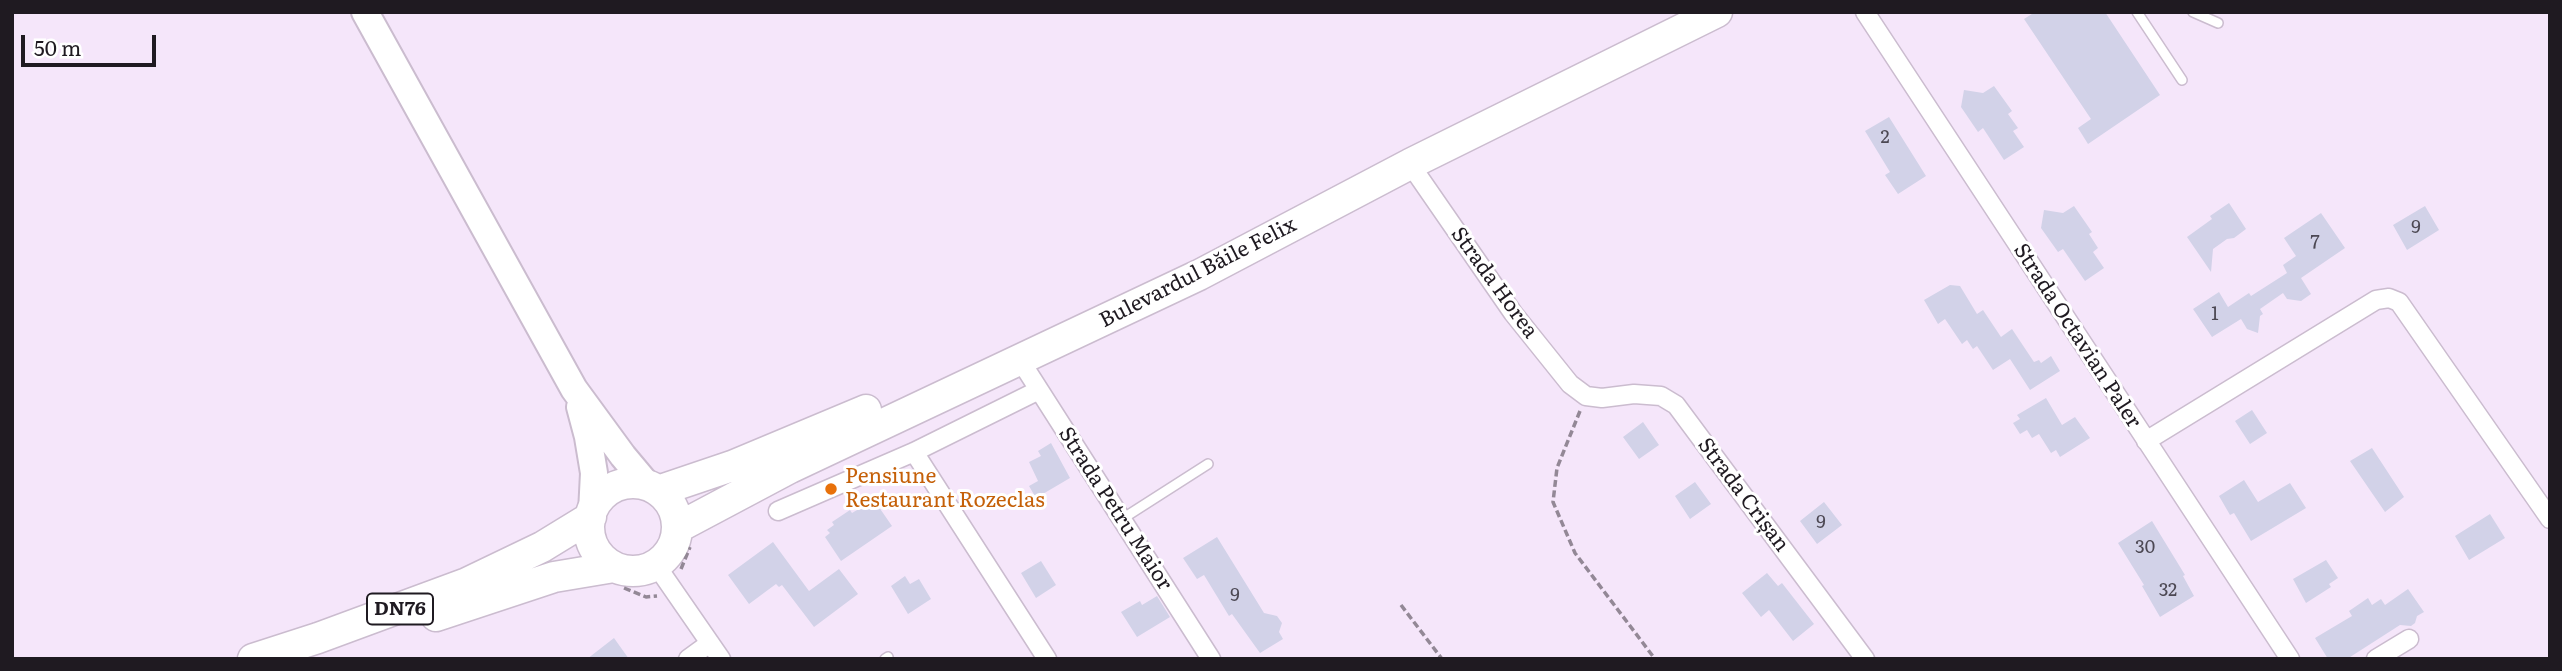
<!DOCTYPE html>
<meta charset="utf-8">
<style>
body{margin:0}
#map{position:relative;width:2562px;height:671px;overflow:hidden;background:#f5e6fa;font-family:Literata,serif}
canvas{display:block}
.frame{position:absolute;inset:0;border:14px solid #1f1a21;pointer-events:none}
.scale{position:absolute;left:21px;top:35px;width:135px;height:32px;box-sizing:border-box;border:4px solid #1f1a21;border-top:0;padding-left:9px;font-size:21px;line-height:24px;white-space:nowrap;color:#1f1a21;-webkit-text-stroke:5px #fff;paint-order:stroke}
</style>
<div id="map">
<canvas width="2562" height="671"></canvas>
<div class="frame"></div>
<div class="scale">50 m</div>
</div>
<script>
const c = document.querySelector('canvas').getContext('2d');
c.lineJoin = 'round';
function fillPath(path, color) { c.fillStyle = color; c.fill(path, 'evenodd'); }
const poly = rows => new Path2D(rows.map(r => 'M' + r).join(''));
function stroke(path, color, width, dash) { c.strokeStyle = color; c.lineWidth = width; c.lineCap = dash ? 'butt' : 'round'; c.setLineDash(dash || []); c.stroke(path); }
function write(font, color, halo, rows, align = 'center') {
  c.font = font + ' Literata,serif'; c.lineWidth = 6; c.setLineDash([]); c.textBaseline = 'middle'; c.strokeStyle = halo; c.fillStyle = color; for (const [text, x, y, turn = 0] of rows) {
    c.save(); c.translate(x, y); c.rotate((+turn || 0) * Math.PI / 180); c.textAlign = isNaN(turn) ? turn : align; if (halo) c.strokeText(text, 0, 0); c.fillText(text, 0, 0); c.restore();
  }
}
fillPath(poly([
 [2035,12,2105,12,2160,95,2088,144,2078,128,2091,119,2024,19],
 [1994,86,2012,111,2008,114,2018,128,2013,131,2024,147,2004,160,1983,128,1978,132,1961,107,1964,90,1983,93],
 [1889,117,1926,176,1898,194,1885,175,1890,172,1865,131],
 [2229,203,2246,229,2234,238,2227,239,2213,249,2211,272,2187,237,2212,219,2210,216],
 [2074,206,2092,232,2089,234,2098,248,2093,252,2104,268,2085,281,2063,249,2058,252,2041,228,2044,210,2063,213],
 [2425,206,2439,230,2407,250,2393,225],
 [2321,213,2345,248,2301,278,2311,294,2301,301,2287,299,2283,293,2260,309,2263,314,2260,316,2258,333,2247,329,2241,319,2212,337,2193,309,2219,292,2228,307,2249,293,2251,296,2287,273,2283,265,2296,256,2284,238],
 [1950,285,1960,286,1977,314,1983,310,2001,337,2012,329,2034,362,2039,360,2041,363,2051,356,2060,371,2030,390,2010,359,1993,370,1977,346,1973,349,1967,340,1962,344,1945,319,1938,324,1924,300],
 [2046,398,2062,425,2075,417,2090,438,2060,457,2056,450,2051,453,2039,434,2032,438,2027,430,2020,434,2013,423,2020,419,2017,415],
 [2252,410,2267,433,2250,444,2235,421],
 [1643,422,1659,445,1639,459,1623,437],
 [1051,443,1070,478,1036,498,1029,486,1038,481,1029,462,1041,456,1038,451],
 [2372,448,2404,497,2385,512,2350,461],
 [2244,480,2258,502,2290,483,2306,508,2251,541,2234,513,2230,515,2219,496],
 [1695,482,1711,504,1690,519,1675,496],
 [874,500,892,526,841,561,825,537,830,533,827,530,834,525,832,522,850,510,852,513],
 [1824,502,1842,525,1817,544,1800,521],
 [2490,514,2505,538,2469,560,2455,536],
 [2152,521,2185,575,2183,576,2194,596,2160,617,2142,586,2144,585,2118,543],
 [1217,537,1264,613,1277,616,1282,623,1279,632,1283,639,1260,653,1232,614,1229,616,1204,575,1197,579,1183,558],
 [773,542,809,591,839,569,858,594,814,627,782,585,779,587,776,584,749,604,728,575],
 [2326,560,2338,578,2329,584,2331,587,2306,603,2293,579],
 [1041,561,1056,585,1036,598,1021,573],
 [1767,573,1778,586,1782,583,1814,624,1793,641,1769,610,1761,617,1742,593],
 [905,576,910,584,919,579,931,599,908,614,891,586],
 [2408,589,2424,612,2417,616,2415,623,2411,626,2400,625,2347,659,2328,659,2315,638,2352,616,2349,611,2368,598,2372,605,2381,599,2385,605],
 [1157,596,1170,617,1137,637,1121,612,1140,601,1142,605],
 [614,638,629,659,587,659]
]), '#d2d2e8');
const service = poly([
 [2137,12,2182,80],
 [2193,12,2218,23],
 [1122,519,1208,464],
 [885,659,888,657]
]);
const minor = poly([
 [1865,12,2290,659],
 [1410,164,1513,313,1570,384,1586,396,1602,398,1634,394,1661,396,1676,405,1865,659],
 [1020,360,1211,659],
 [2146,441,2376,300,2389,298,2399,302,2550,519],
 [914,452,1047,659],
 [778,511,914,452,1039,390],
 [656,565,721,659],
 [688,659,710,643],
 [2376,659,2409,639]
]);
const secondary = poly([
 [365,12,574,389,623,456,649,487],
 [580,407,588,437,594,473,592,512]
]);
const primary = poly([
 '589 527a44 44 0 1 1 88 0a44 44 0 1 1-88 0Z',
 [658,491,732,466,866,410],
 [677,528,790,468,1199,275,1410,164,1717,12],
 [436,616,554,577,614,567],
 [253,659,318,638,467,583,542,547,591,517]
]);
stroke(service, '#cbbccf', 12);
stroke(minor, '#cbbccf', 21);
stroke(secondary, '#cbbccf', 30);
stroke(primary, '#cbbccf', 33);
stroke(poly([
 [1580,411,1557,468,1553,502,1575,553,1655,659],
 [681,569,690,547],
 [624,588,646,597,657,596],
 [1401,605,1442,659]
]), '#938896', 3.5, [7, 3.5]);
stroke(service, '#fff', 9);
stroke(minor, '#fff', 18);
stroke(secondary, '#fff', 26);
stroke(primary, '#fff', 30);
for (const [x, y, r, color] of [
 [831,489,7,"#e8710a"]
]) { const dot = new Path2D(); dot.arc(x, y, r, 0, 2 * Math.PI); c.fillStyle = color; c.fill(dot); stroke(dot, '#fff', 2.5); }
write('18px', '#4c4853', null, [
 ["2",1885,138],
 ["9",2416,228],
 ["7",2315,243],
 ["1",2215,315],
 ["9",1821,523],
 ["30",2145,548],
 ["32",2168,591],
 ["9",1235,596]
]);
for (const [x, y, w] of [
 [400,609,66]
]) { const box = new Path2D(); box.roundRect(x - w / 2, y - 15.5, w, 31, 5); c.fillStyle = '#fff'; c.fill(box); stroke(box, '#1f1a21', 2); }
write('bold 19px', '#1f1a21', null, [
 ["DN76",400,609]
]);
write('21px', '#1f1a21', '#fff', [
 ["Bulevardul Băile Felix",1198,273,-27],
 ["Strada Horea",1494,283,54],
 ["Strada Octavian Paler",2077,336,57],
 ["Strada Crișan",1743,495,53],
 ["Strada Petru Maior",1115,509,57]
]);
write('21px', '#c56008', '#fff', [
 ["Pensiune",845,477],
 ["Restaurant Rozeclas",845,501]
], 'left');
</script>
